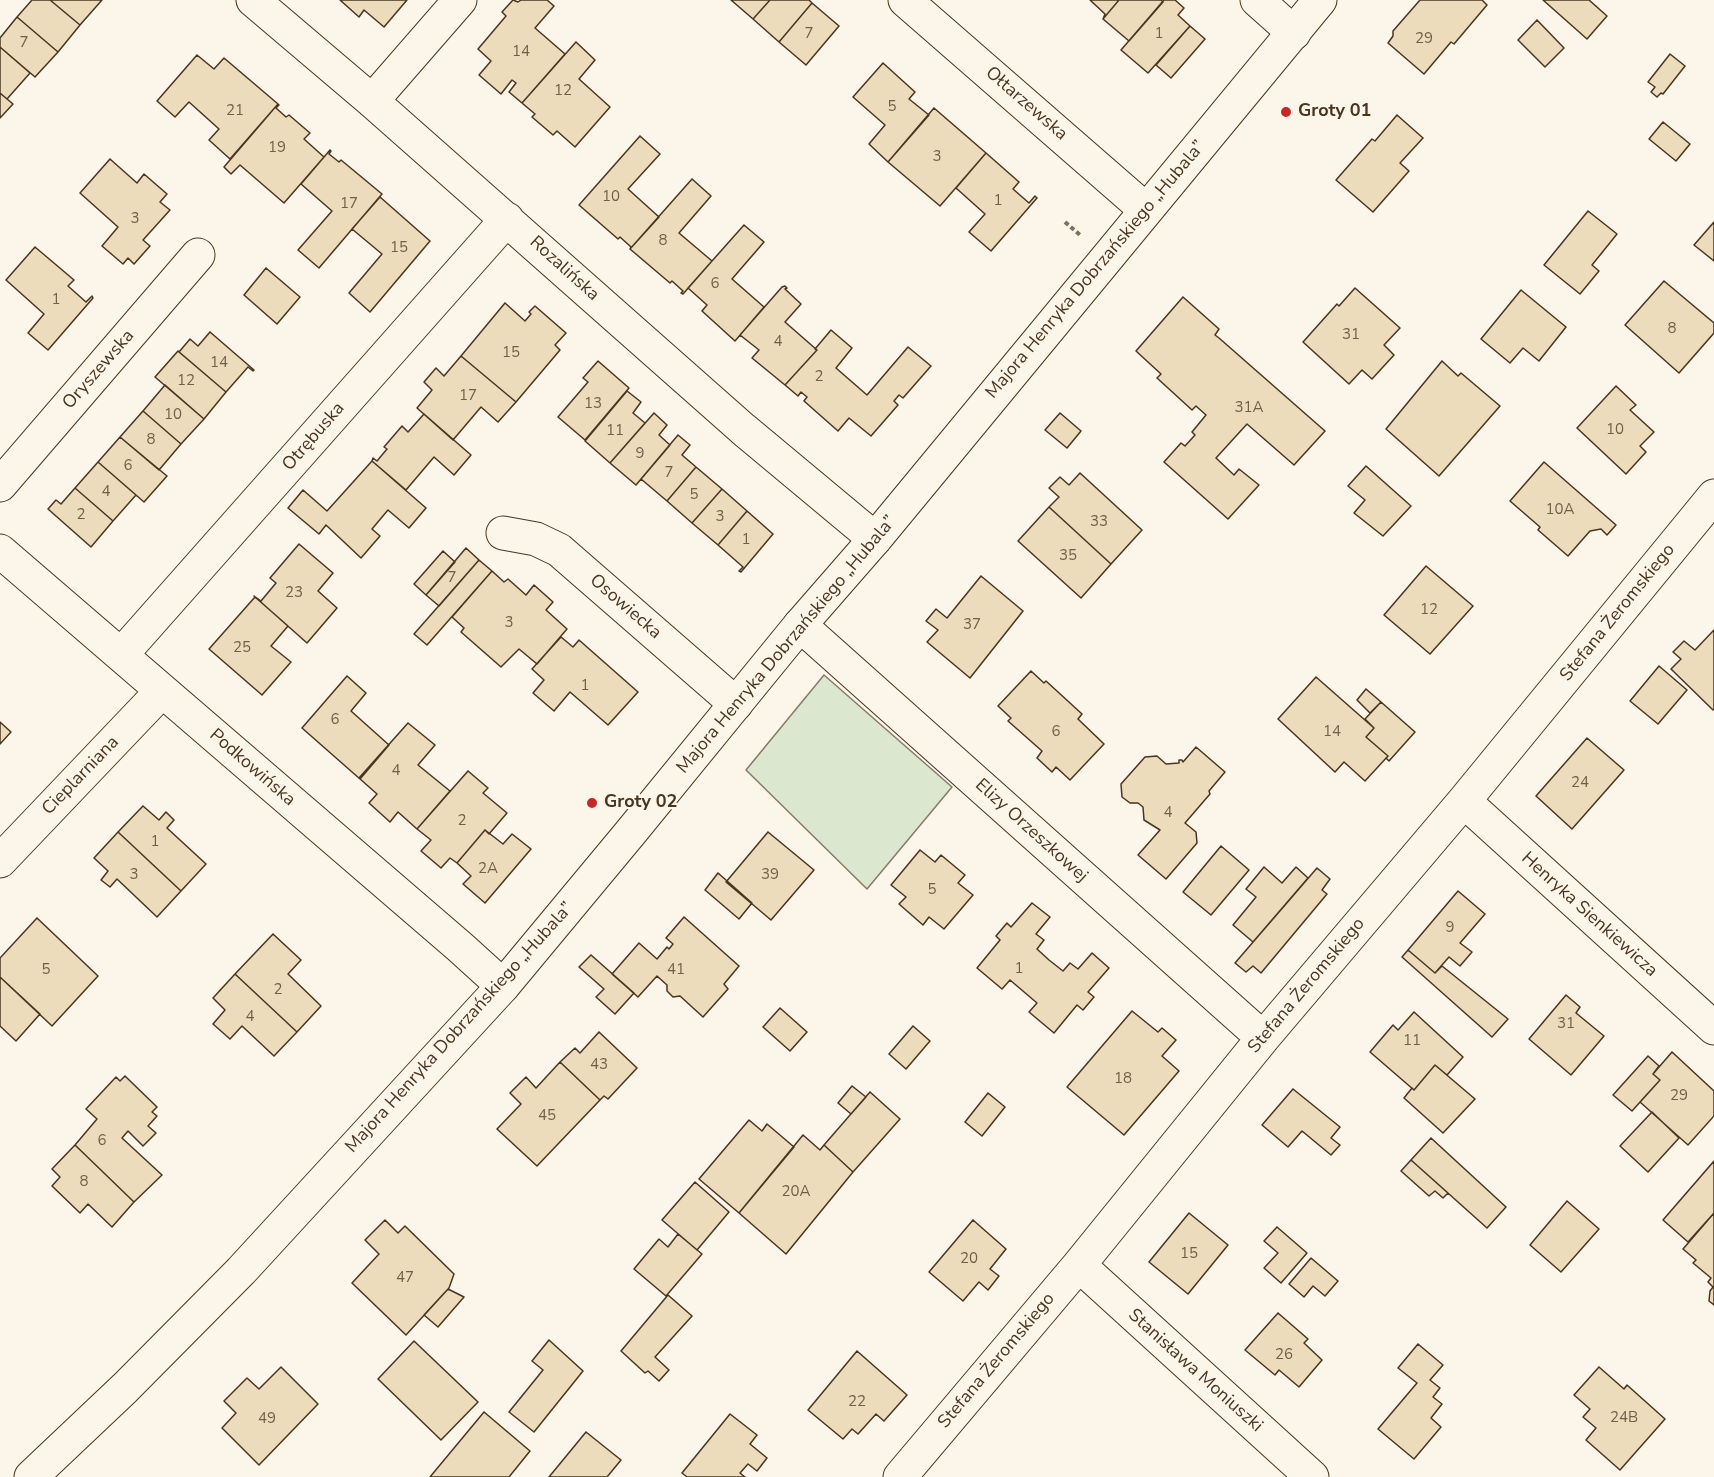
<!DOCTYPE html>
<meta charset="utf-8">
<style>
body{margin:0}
canvas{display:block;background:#fbf6e9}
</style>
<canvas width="1714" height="1477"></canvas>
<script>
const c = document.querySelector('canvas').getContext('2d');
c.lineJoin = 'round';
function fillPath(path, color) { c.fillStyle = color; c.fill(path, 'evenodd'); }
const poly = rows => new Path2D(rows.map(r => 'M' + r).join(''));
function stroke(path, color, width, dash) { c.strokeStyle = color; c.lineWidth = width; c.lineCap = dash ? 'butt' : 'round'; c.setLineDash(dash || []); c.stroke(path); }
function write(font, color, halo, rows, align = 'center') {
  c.font = font + ' "Nunito Sans",sans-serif'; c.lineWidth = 4.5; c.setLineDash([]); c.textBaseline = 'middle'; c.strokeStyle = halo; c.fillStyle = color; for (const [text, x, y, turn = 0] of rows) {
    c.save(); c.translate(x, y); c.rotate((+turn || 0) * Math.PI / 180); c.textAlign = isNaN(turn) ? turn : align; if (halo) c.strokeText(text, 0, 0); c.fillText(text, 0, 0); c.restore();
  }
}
const green = poly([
 [824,675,952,787,867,889,746,770,824,675]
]);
fillPath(green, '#dce7d0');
stroke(green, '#887966', 1.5);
const building = poly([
 [32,0,50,0,80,25,58,52,17,17,32,0],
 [50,0,102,0,80,25,50,0],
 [340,0,407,0,384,27,364,10,359,17,340,0],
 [513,0,518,2,521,0,547,0,554,6,535,28,565,54,522,103,509,92,516,83,512,80,501,94,479,75,491,61,478,49,506,16,502,12,513,0],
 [731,0,770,0,753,19,731,0],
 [770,0,809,0,812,3,779,42,753,19,770,0],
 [1090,0,1119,0,1103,19,1105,14,1090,0],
 [1119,0,1161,0,1163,2,1129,41,1103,19,1119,0],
 [1164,0,1175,0,1184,8,1178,15,1190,26,1148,73,1121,50,1164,0],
 [1420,0,1482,0,1487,5,1454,44,1451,42,1424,74,1388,43,1393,36,1393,31,1420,0],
 [1543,0,1589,0,1607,16,1587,39,1543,0],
 [812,3,839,26,806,65,779,42,812,3],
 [17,17,58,52,35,77,0,47,0,38,17,17],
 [1537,20,1564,48,1545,67,1518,40,1537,20],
 [1190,26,1205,39,1171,78,1156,65,1190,26],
 [576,42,595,60,579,79,610,107,575,147,557,131,553,135,532,117,535,114,522,103,576,42],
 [0,47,30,73,7,99,0,93,0,47],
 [1670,54,1685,66,1663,94,1661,93,1657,97,1651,92,1655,87,1648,82,1670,54],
 [197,55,214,69,224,58,278,104,230,159,209,140,219,129,189,102,175,117,157,101,197,55],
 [883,63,915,92,909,99,929,115,888,162,869,144,885,125,853,97,883,63],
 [0,93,13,104,0,118,0,93],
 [278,104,279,105,276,108,286,117,289,115,310,133,304,139,324,157,284,203,240,165,231,174,224,167,278,104],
 [934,108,986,153,940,206,888,162,934,108],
 [1397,115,1423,138,1400,163,1409,171,1373,212,1336,180,1372,139,1375,141,1397,115],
 [1663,122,1690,144,1676,161,1649,139,1663,122],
 [640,136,660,154,628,189,659,217,630,249,631,247,620,237,618,239,579,205,640,136],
 [330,150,331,151,329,154,339,162,341,160,382,194,319,268,298,250,332,211,301,184,330,150],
 [986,153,1019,182,1013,189,1029,203,1035,196,1037,198,991,251,969,232,985,214,956,188,986,153],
 [110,159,137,183,144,174,167,194,160,202,170,210,143,240,150,246,134,264,128,258,123,264,102,246,118,227,80,193,110,159],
 [692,179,711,196,679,233,712,261,683,294,681,293,683,291,672,281,670,283,630,249,692,179],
 [380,197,430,241,370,312,349,293,382,254,352,229,380,197],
 [1588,211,1617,234,1592,265,1599,271,1580,294,1544,265,1588,211],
 [1714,222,1714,261,1694,245,1714,222],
 [744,225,764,242,732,279,764,307,735,341,702,311,707,305,688,288,744,225],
 [35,247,74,280,68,286,86,302,92,296,93,298,48,350,28,333,44,314,6,280,35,247],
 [266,268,300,297,277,324,244,295,266,268],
 [1664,281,1714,323,1714,333,1679,373,1625,325,1664,281],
 [785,286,787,288,785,289,801,304,785,322,817,350,785,385,752,358,759,350,740,335,782,287,785,286],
 [1355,288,1400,328,1384,345,1394,355,1372,379,1362,370,1349,384,1303,342,1337,304,1339,306,1355,288],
 [1521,290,1566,327,1539,361,1523,348,1510,363,1481,339,1521,290],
 [1183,297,1219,329,1215,335,1219,338,1325,431,1294,465,1247,424,1216,458,1234,475,1239,469,1259,485,1228,519,1164,462,1181,443,1185,446,1195,435,1192,432,1206,415,1196,406,1192,410,1157,378,1161,374,1136,351,1183,297],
 [505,303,525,321,531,314,529,312,535,306,566,333,555,345,560,350,516,402,461,356,505,303],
 [831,330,852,348,836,368,867,395,908,347,931,366,903,398,899,395,894,401,898,405,871,436,849,418,838,431,804,401,807,397,801,392,798,396,785,385,817,350,815,349,831,330],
 [210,332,254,370,253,371,248,367,226,392,179,352,190,339,198,346,210,332],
 [178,351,226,392,204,419,155,377,178,351],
 [461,356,516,402,498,422,481,407,453,440,417,408,432,390,424,382,436,368,444,376,461,356],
 [598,361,629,388,585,440,558,417,588,382,583,378,598,361],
 [1442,361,1458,376,1461,373,1500,406,1439,476,1386,429,1442,361],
 [165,385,204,419,181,444,143,411,165,385],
 [1616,386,1636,405,1630,410,1654,432,1640,446,1646,452,1626,474,1577,428,1616,386],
 [627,391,641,402,633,413,645,423,610,463,585,441,627,391],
 [143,411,181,444,159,470,120,437,143,411],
 [654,413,667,425,659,435,670,445,636,485,610,463,654,413],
 [1060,413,1081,431,1067,448,1045,430,1060,413],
 [424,414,471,455,454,475,434,457,406,490,372,461,373,458,377,461,387,449,384,447,402,426,408,432,424,414],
 [678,435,690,445,682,455,696,467,667,501,641,479,678,435],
 [120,437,167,476,144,502,98,462,120,437],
 [372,461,426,508,409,528,388,510,372,529,380,536,361,558,326,525,319,534,288,508,303,490,327,511,372,461],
 [98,462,136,495,113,521,75,488,98,462],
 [1544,462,1616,525,1607,535,1601,529,1590,531,1568,556,1538,530,1540,527,1510,501,1544,462],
 [1366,466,1411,506,1383,536,1354,513,1365,500,1348,486,1366,466],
 [696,467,722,489,692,523,667,501,696,467],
 [1080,473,1142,530,1111,564,1049,507,1059,497,1049,488,1060,477,1069,485,1080,473],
 [75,488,113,521,91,547,48,509,56,500,61,504,75,488],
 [722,489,747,511,718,545,692,523,722,489],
 [1049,507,1111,564,1081,598,1018,541,1049,507],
 [747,511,773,534,741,572,739,571,743,567,718,545,747,511],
 [299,544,333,573,318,591,337,608,307,643,254,596,261,601,276,583,270,578,299,544],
 [466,548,479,560,439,606,426,595,466,548],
 [443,551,455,562,426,595,414,584,443,551],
 [479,560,492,571,427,645,414,634,479,560],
 [1426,566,1473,606,1430,654,1384,615,1426,566],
 [492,571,504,582,508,579,526,595,534,585,553,602,546,610,567,629,537,664,519,649,501,667,461,632,464,628,452,617,492,571],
 [981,576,1023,611,970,678,927,642,938,630,926,621,936,609,947,618,981,576],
 [255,597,288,626,271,646,291,662,262,695,209,649,255,597],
 [1714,630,1714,709,1713,710,1671,669,1681,659,1673,652,1684,641,1695,650,1714,630],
 [561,637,573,647,579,640,638,692,608,725,570,692,554,711,533,693,544,680,532,669,561,637],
 [1659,666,1687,690,1658,724,1630,701,1659,666],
 [1031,671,1044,683,1046,681,1082,714,1078,719,1104,744,1070,780,1056,767,1052,772,1037,758,1042,751,1008,721,1011,718,998,706,1031,671],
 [347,676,366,693,351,711,389,745,360,779,302,728,347,676],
 [1316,677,1374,728,1366,737,1388,756,1365,781,1344,762,1335,772,1278,719,1316,677],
 [1366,689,1381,702,1370,713,1357,700,1366,689],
 [1381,702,1415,732,1389,761,1386,758,1388,756,1366,737,1374,728,1365,719,1381,702],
 [0,722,11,732,0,744,0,722],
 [408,723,435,745,418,765,450,791,417,829,398,812,390,822,369,803,377,794,359,778,408,723],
 [1587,738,1624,770,1572,829,1536,796,1587,738],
 [1196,747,1225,772,1209,791,1210,794,1185,823,1196,832,1197,843,1166,879,1138,855,1160,830,1144,820,1143,807,1138,803,1130,803,1122,797,1121,784,1145,757,1157,756,1166,764,1179,763,1179,760,1182,760,1183,762,1196,747],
 [468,771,488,788,483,793,507,813,489,834,485,830,457,863,450,858,441,868,421,851,431,840,417,829,468,771],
 [143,806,159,820,166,812,174,820,167,828,206,864,181,891,118,832,143,806],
 [485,830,503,844,512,834,531,849,485,903,463,884,471,876,457,863,485,830],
 [118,832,181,891,157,917,117,879,110,887,101,880,108,871,94,858,118,832],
 [768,832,814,870,771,920,726,882,768,832],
 [1221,846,1249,870,1211,915,1183,892,1221,846],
 [920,850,935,862,941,855,965,875,958,883,973,895,944,929,929,917,923,925,899,904,906,897,891,885,920,850],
 [1264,867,1282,883,1296,867,1308,878,1253,942,1233,925,1256,897,1246,889,1264,867],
 [1317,868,1330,879,1322,890,1327,894,1261,973,1253,966,1246,972,1235,963,1317,868],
 [718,873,752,903,739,919,705,890,718,873],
 [1458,891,1485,914,1460,943,1472,952,1460,966,1449,957,1435,973,1408,950,1458,891],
 [1032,903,1050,917,1036,934,1044,940,1037,949,1049,960,1063,971,1070,963,1078,969,1092,953,1109,968,1088,992,1094,997,1083,1010,1077,1005,1054,1033,1029,1012,1037,1003,1010,980,1002,989,977,968,1000,940,996,936,1007,923,1011,927,1032,903],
 [684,917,739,966,724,984,728,989,703,1017,680,996,673,997,667,991,667,985,657,976,638,997,612,974,639,943,657,959,667,947,669,949,673,944,666,938,684,917],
 [37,918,98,976,52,1026,0,977,0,958,37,918],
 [273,934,301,960,288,974,321,1006,297,1032,235,974,273,934],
 [1408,950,1435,973,1442,966,1508,1019,1492,1037,1402,957,1408,950],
 [591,955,634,993,615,1014,596,997,604,989,579,967,591,955],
 [235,974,297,1032,274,1056,242,1026,230,1039,213,1024,225,1010,213,998,235,974],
 [0,977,40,1014,16,1041,0,1026,0,977],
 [1566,995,1580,1007,1576,1013,1604,1036,1571,1075,1529,1039,1566,995],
 [780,1008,807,1032,790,1051,763,1027,780,1008],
 [1132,1011,1158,1032,1162,1028,1176,1040,1162,1056,1179,1071,1124,1135,1067,1087,1132,1011],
 [1414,1012,1463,1057,1447,1075,1435,1065,1414,1090,1370,1052,1393,1025,1398,1030,1414,1012],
 [913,1026,930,1041,906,1069,889,1054,913,1026],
 [599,1032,637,1068,608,1099,604,1096,600,1100,560,1062,575,1048,580,1053,599,1032],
 [1672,1052,1714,1091,1714,1116,1688,1145,1640,1102,1660,1080,1653,1074,1672,1052],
 [1648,1056,1659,1066,1653,1074,1660,1080,1632,1111,1613,1095,1648,1056],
 [560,1062,600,1100,537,1166,497,1129,521,1104,510,1093,526,1077,536,1088,560,1062],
 [1435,1065,1475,1099,1443,1133,1404,1098,1412,1088,1414,1090,1435,1065],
 [125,1076,157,1107,152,1112,157,1116,148,1126,156,1133,143,1146,128,1131,122,1138,162,1175,134,1202,75,1145,97,1119,86,1109,116,1077,120,1081,125,1076],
 [852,1086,866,1097,851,1114,838,1103,852,1086],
 [1293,1089,1340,1127,1331,1138,1340,1145,1331,1155,1302,1131,1288,1147,1262,1125,1293,1089],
 [870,1092,900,1119,853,1172,824,1145,870,1092],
 [988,1093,1005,1107,982,1136,965,1122,988,1093],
 [1652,1112,1679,1138,1648,1172,1620,1146,1652,1112],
 [749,1120,762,1131,767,1124,794,1147,739,1213,699,1179,749,1120],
 [803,1135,820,1150,824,1145,853,1172,786,1254,739,1213,803,1135],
 [1431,1138,1506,1207,1487,1228,1411,1160,1431,1138],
 [75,1145,134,1202,112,1227,88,1204,80,1213,52,1186,60,1177,52,1169,75,1145],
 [1411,1160,1448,1193,1443,1198,1435,1191,1429,1196,1401,1171,1411,1160],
 [1714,1161,1714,1213,1688,1242,1663,1220,1714,1161],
 [695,1182,729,1212,697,1250,662,1220,695,1182],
 [1567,1201,1599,1229,1561,1272,1530,1245,1567,1201],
 [1189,1213,1228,1245,1188,1294,1149,1262,1189,1213],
 [1714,1213,1714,1305,1709,1301,1710,1291,1713,1287,1708,1282,1711,1278,1693,1263,1696,1260,1683,1249,1714,1213],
 [385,1220,398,1233,405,1226,454,1274,449,1288,406,1335,352,1283,379,1254,365,1240,385,1220],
 [973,1220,1006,1249,990,1269,999,1276,988,1290,979,1282,963,1301,929,1272,973,1220],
 [1277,1227,1307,1253,1281,1283,1264,1268,1278,1253,1264,1241,1277,1227],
 [678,1234,702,1254,666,1296,634,1269,659,1239,668,1247,678,1234],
 [1311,1258,1338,1281,1325,1296,1313,1286,1304,1297,1289,1284,1311,1258],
 [448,1289,464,1297,438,1327,424,1315,448,1289],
 [668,1295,692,1316,655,1357,669,1370,659,1381,648,1371,645,1373,621,1351,668,1295],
 [1278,1313,1308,1339,1304,1343,1322,1360,1299,1387,1279,1370,1275,1375,1245,1350,1278,1313],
 [549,1340,583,1371,534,1432,509,1412,543,1370,532,1361,549,1340],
 [414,1341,478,1402,441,1440,378,1379,414,1341],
 [1418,1344,1443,1365,1430,1380,1440,1388,1433,1397,1442,1404,1431,1418,1441,1427,1414,1459,1378,1429,1417,1383,1398,1368,1418,1344],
 [857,1351,907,1395,884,1421,876,1414,858,1434,852,1429,843,1439,808,1410,857,1351],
 [281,1367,318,1404,259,1465,222,1428,236,1413,224,1401,247,1378,259,1389,281,1367],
 [1599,1367,1624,1389,1627,1385,1665,1419,1620,1470,1586,1440,1596,1428,1583,1417,1590,1409,1574,1395,1599,1367],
 [484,1412,530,1451,509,1477,430,1477,484,1412],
 [730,1414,757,1435,750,1444,767,1458,757,1471,748,1464,740,1473,745,1477,687,1477,682,1473,730,1414],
 [586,1432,621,1460,607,1477,549,1477,586,1432]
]);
fillPath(building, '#ecdcbc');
stroke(building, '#4a3520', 1.5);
const street = poly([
 [253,0,372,101,743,429,875,539],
 [905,0,1146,210],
 [1257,0,1294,33],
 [372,101,460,0],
 [0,485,198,255],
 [503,533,536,539,559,550,736,704],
 [0,551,460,947,503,986],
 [800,625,1263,1038],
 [121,655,507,219],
 [1464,801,1714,1028],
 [0,861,162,691],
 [1079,1265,1312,1477],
 [900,1477,1079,1265,1263,1038,1464,801,1714,496]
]);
const secondary = poly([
 [31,1477,125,1388,241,1271,503,986,631,832,800,625,875,539,1320,0]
]);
stroke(street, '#4a3520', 35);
stroke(secondary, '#4a3520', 35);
stroke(poly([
 [1065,222,1080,235]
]), '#7f6f5c', 4, [4.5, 3]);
stroke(street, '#fbf6e9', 33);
stroke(secondary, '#fbf6e9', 33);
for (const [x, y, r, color] of [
 [1286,112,6,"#c62828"],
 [592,803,6,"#c62828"]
]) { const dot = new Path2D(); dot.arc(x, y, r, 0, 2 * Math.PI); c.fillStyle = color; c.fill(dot); stroke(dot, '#fbf6e9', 2); }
write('15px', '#725f47', null, [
 ["7",809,34],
 ["1",1159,34],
 ["29",1424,39],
 ["7",24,43],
 ["14",521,52],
 ["12",563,91],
 ["5",892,107],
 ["21",235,111],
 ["19",277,148],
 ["3",937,157],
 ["10",611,197],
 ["1",998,201],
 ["17",349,204],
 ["3",135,219],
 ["8",663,241],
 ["15",399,248],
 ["6",715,284],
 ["1",56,300],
 ["8",1672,329],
 ["31",1351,335],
 ["4",778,342],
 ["15",511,353],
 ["14",219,363],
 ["2",819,377],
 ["12",186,381],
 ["17",468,396],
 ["13",593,404],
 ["31A",1249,408],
 ["10",173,415],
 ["10",1615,430],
 ["11",615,431],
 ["8",151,440],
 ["9",640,454],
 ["6",128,466],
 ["7",669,473],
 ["4",106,492],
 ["5",694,495],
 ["10A",1560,510],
 ["2",81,515],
 ["3",720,517],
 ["33",1099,522],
 ["1",746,540],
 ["35",1068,556],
 ["7",452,578],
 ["23",294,593],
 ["12",1429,610],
 ["3",509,623],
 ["37",972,625],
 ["25",242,648],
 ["1",585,686],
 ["6",335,720],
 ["6",1056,732],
 ["14",1332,732],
 ["4",396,771],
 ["24",1580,783],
 ["4",1168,813],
 ["2",462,821],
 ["1",155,842],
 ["2A",488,869],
 ["3",134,875],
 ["39",770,875],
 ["5",932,890],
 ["9",1450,928],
 ["1",1019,969],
 ["5",46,970],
 ["41",676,970],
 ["2",278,990],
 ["4",250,1017],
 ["31",1566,1024],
 ["11",1412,1041],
 ["43",599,1065],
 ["18",1123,1079],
 ["29",1679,1096],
 ["45",547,1116],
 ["6",102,1141],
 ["8",84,1182],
 ["20A",796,1192],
 ["15",1189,1254],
 ["20",969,1259],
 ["47",405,1278],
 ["26",1284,1355],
 ["22",857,1402],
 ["24B",1624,1418],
 ["49",267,1419]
]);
write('18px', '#4a3520', '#fbf6e9', [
 ["Ołtarzewska",1026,104,41],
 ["Rozalińska",564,269,42],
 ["Majora Henryka Dobrzańskiego „Hubala”",1096,270,-50],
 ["Oryszewska",99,370,-49],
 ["Otrębuska",314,437,-49],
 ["Osowiecka",625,607,41],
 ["Stefana Żeromskiego",1618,613,-51],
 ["Majora Henryka Dobrzańskiego „Hubala”",787,645,-50],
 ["Podkowińska",252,768,41],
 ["Cieplarniana",81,776,-46],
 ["Elizy Orzeszkowej",1031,831,42],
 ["Henryka Sienkiewicza",1589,915,42],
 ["Stefana Żeromskiego",1307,986,-50],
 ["Majora Henryka Dobrzańskiego „Hubala”",460,1028,-48],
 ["Stefana Żeromskiego",997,1361,-50],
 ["Stanisława Moniuszki",1195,1371,42]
]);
write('bold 18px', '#4a3520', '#fbf6e9', [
 ["Groty 01",1298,112],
 ["Groty 02",604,803]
], 'left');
</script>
